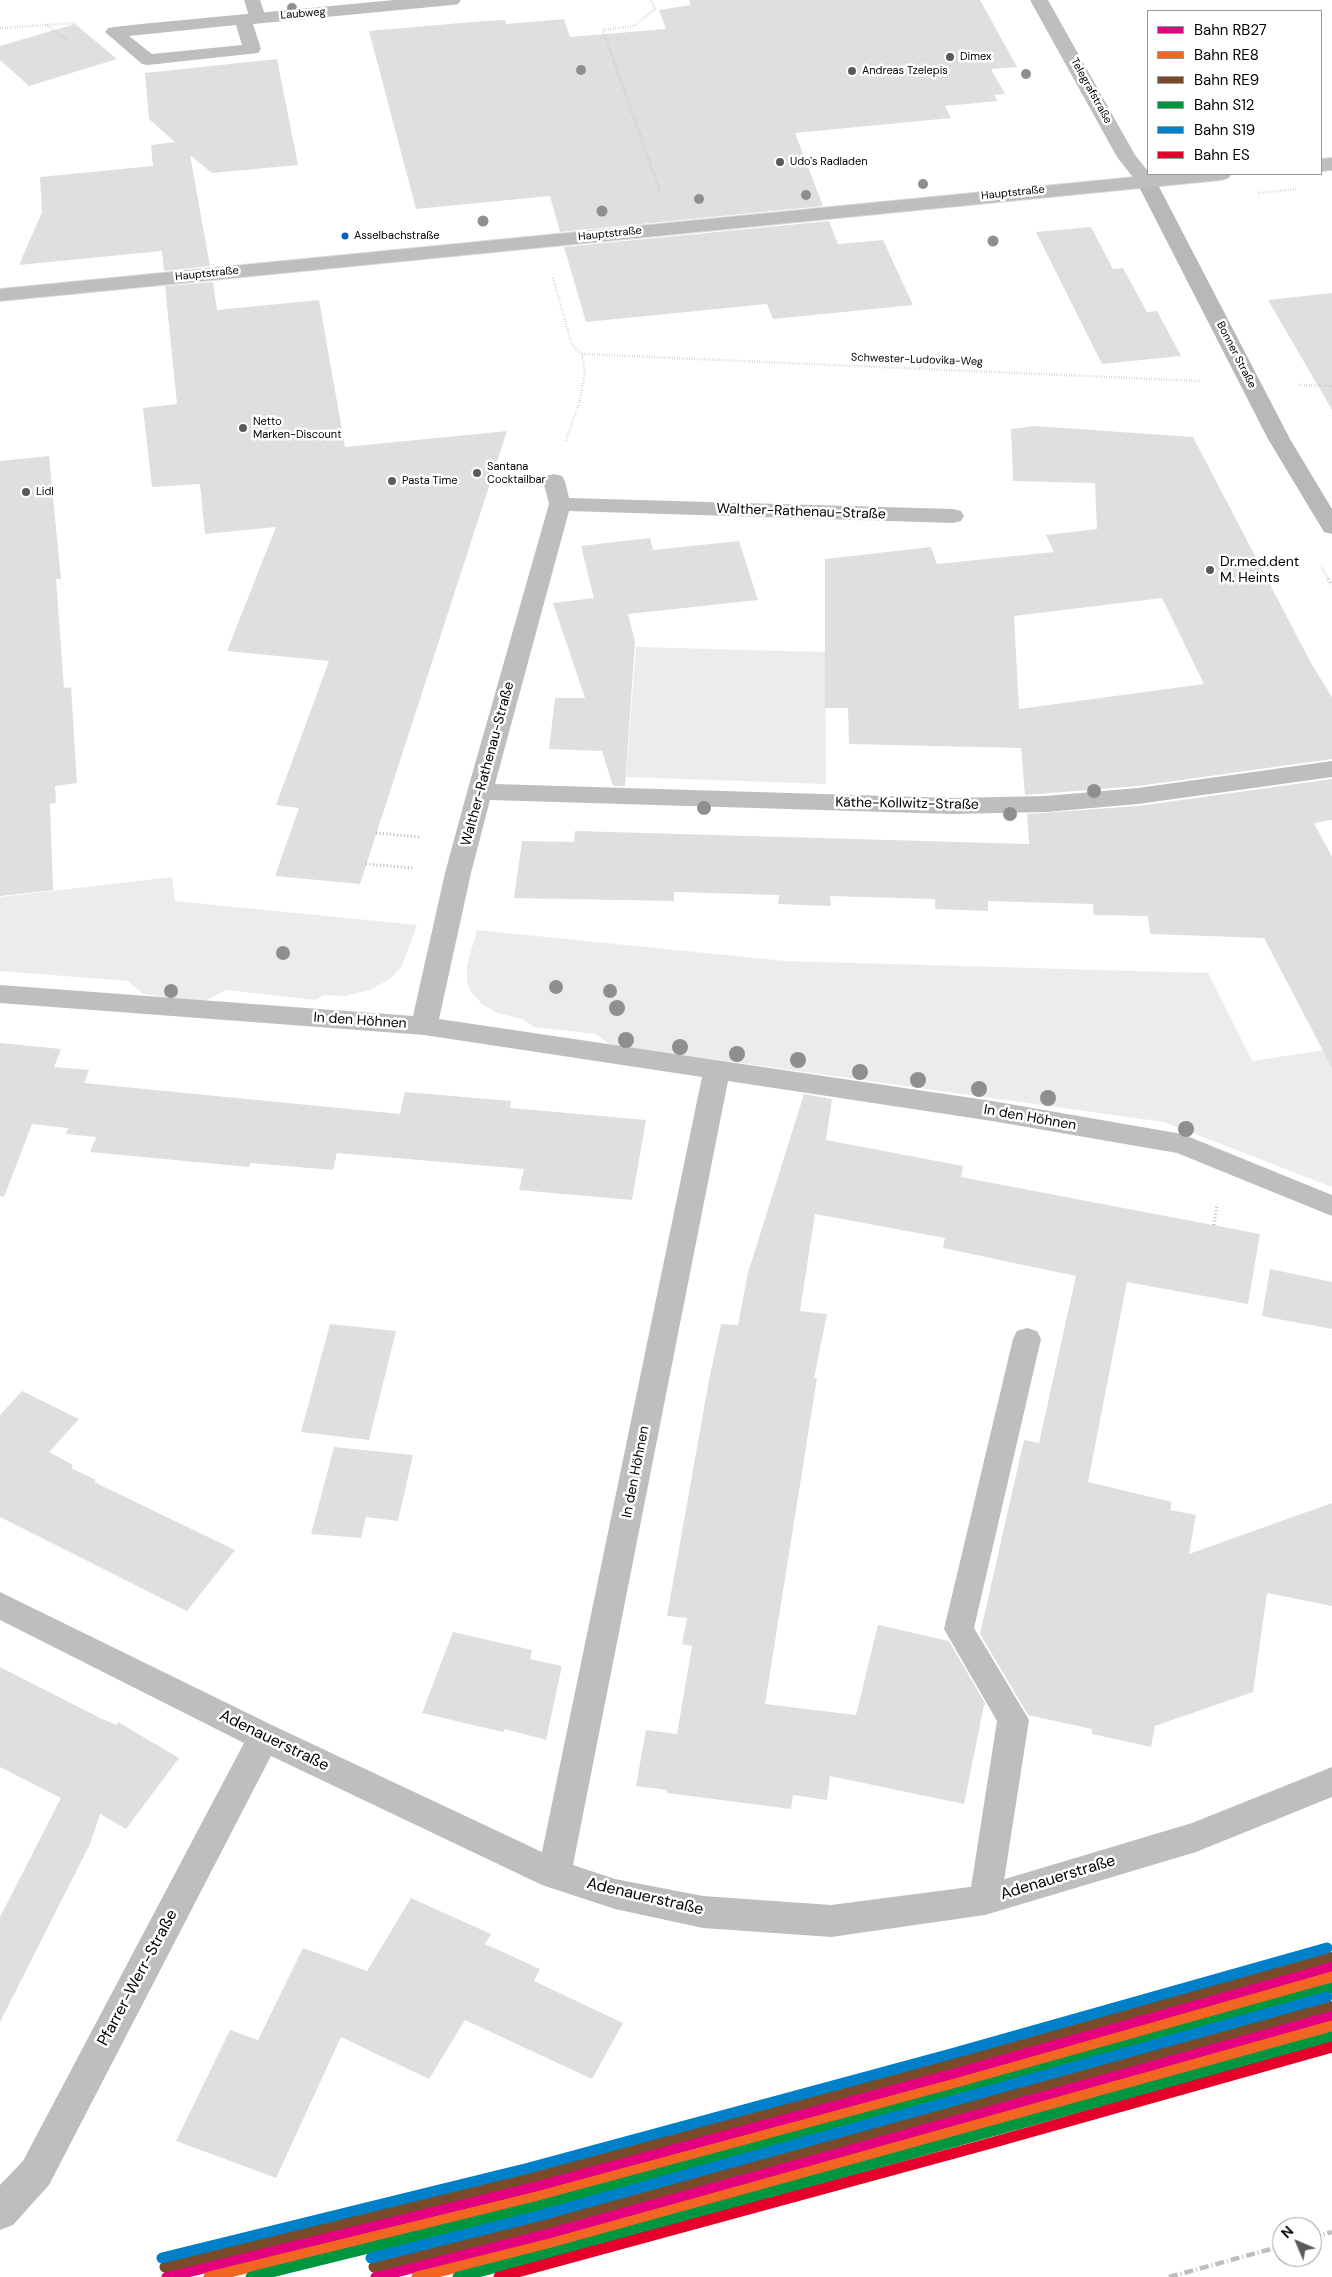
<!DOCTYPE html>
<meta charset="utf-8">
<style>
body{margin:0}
#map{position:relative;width:1332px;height:2277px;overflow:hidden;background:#fff;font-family:"DM Sans",sans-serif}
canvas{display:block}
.legend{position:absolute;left:1147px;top:10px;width:175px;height:165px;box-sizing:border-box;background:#fff;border:1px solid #999;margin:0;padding:6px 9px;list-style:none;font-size:15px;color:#000}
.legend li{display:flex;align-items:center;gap:10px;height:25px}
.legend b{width:25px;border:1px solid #999}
.north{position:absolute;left:1272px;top:2217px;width:50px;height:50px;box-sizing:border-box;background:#fff;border:1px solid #999;border-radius:50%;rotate:315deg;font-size:14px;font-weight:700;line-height:20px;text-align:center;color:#000}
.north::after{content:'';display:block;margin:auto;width:18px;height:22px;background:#595959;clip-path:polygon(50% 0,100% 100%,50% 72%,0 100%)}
</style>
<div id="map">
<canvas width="1332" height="2277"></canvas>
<ul class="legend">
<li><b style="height:6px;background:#e5007d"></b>Bahn RB27</li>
<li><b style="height:6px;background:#f26522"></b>Bahn RE8</li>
<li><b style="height:6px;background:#7a4b2a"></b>Bahn RE9</li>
<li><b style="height:6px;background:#009640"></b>Bahn S12</li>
<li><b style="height:6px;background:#0080c8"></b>Bahn S19</li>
<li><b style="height:6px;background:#e4002b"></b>Bahn ES</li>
</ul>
<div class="north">N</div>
</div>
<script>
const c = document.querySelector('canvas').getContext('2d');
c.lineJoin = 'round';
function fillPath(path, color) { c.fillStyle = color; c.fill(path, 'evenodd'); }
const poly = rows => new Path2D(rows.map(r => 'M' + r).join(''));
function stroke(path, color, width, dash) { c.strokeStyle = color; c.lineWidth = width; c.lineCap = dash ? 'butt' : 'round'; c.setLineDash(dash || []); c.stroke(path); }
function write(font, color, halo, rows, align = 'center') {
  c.font = font + ' "DM Sans",sans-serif'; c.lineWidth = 5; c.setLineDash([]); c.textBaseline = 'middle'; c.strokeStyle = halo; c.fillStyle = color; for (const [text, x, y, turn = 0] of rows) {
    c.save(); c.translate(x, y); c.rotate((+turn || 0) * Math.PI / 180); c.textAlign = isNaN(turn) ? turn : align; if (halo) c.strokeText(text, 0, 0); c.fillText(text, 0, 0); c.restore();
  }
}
fillPath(poly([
 [636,647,825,652,826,784,626,777],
 [172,877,175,901,417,925,402,966,390,979,370,990,344,996,324,995,315,1000,227,990,202,1002,143,994,128,981,0,971,0,897],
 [477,930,785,961,1208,973,1252,1061,1332,1049,1332,1187,1164,1122,611,1045,595,1034,534,1027,522,1019,497,1013,482,1004,471,992,467,982,467,965]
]), '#ececec');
fillPath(poly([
 [689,0,980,0,1017,67,991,69,1005,94,994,95,998,101,945,106,951,118,795,133,823,206,560,232,550,196,416,209,369,31,484,21,505,20,506,24,564,19,570,37,666,29,659,10,691,5],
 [75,24,117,59,29,86,0,60,0,46],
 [277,59,298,165,212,173,190,155,210,266,164,271,162,251,19,265,42,212,40,177,153,166,151,145,175,142,149,119,145,73],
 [829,221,838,244,883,240,913,305,773,319,767,304,586,322,564,247],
 [1091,227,1113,269,1123,268,1147,312,1157,311,1181,356,1102,364,1036,232],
 [213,282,217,310,319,300,345,447,507,431,360,884,275,876,299,808,276,805,329,661,227,651,276,527,205,534,200,484,152,487,143,408,177,404,165,286],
 [1332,293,1332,410,1268,300],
 [1034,426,1193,437,1311,663,1332,697,1332,759,1138,786,1025,795,1021,748,849,744,848,708,825,708,825,559,931,547,937,564,1054,552,1046,535,1097,529,1095,483,1013,481,1011,429],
 [1162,598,1204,684,1019,709,1014,616],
 [49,456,61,579,56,579,64,688,71,687,77,783,55,786,56,803,50,804,53,890,0,896,0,461],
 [650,538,653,550,739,541,758,600,628,614,635,641,625,786,613,786,602,751,549,749,555,698,585,698,553,603,594,598,581,546],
 [1332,779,1332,820,1314,823,1332,857,1332,1068,1264,938,1150,934,1148,916,1094,915,1093,904,988,901,988,911,935,909,935,899,830,896,831,906,778,904,779,895,674,892,674,901,514,898,522,841,574,842,575,831,1029,844,1027,814,1138,806],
 [0,1043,61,1049,54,1067,89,1070,84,1083,400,1114,405,1092,511,1101,510,1108,646,1120,632,1200,519,1190,524,1169,337,1153,333,1170,251,1163,249,1167,90,1152,96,1137,66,1134,68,1128,32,1124,4,1197,0,1196],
 [804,1094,832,1099,826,1140,963,1166,961,1177,1260,1234,1248,1304,1127,1282,1088,1482,1172,1502,1170,1510,1196,1515,1189,1554,1332,1503,1332,1606,1267,1593,1253,1692,1155,1726,1151,1747,1092,1734,1092,1729,1028,1715,980,1634,1024,1440,1039,1443,1076,1276,943,1248,945,1238,815,1214,800,1311,827,1314,814,1378,817,1378,765,1704,856,1715,878,1625,949,1641,986,1705,984,1705,964,1804,830,1776,827,1800,793,1795,791,1809,667,1793,667,1790,636,1786,646,1730,677,1734,692,1646,682,1644,687,1618,667,1616,709,1380,721,1324,738,1325,748,1273],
 [1270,1269,1332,1282,1332,1329,1262,1316],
 [330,1324,396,1331,369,1440,301,1432],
 [22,1391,79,1419,49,1452,73,1465,71,1468,96,1480,94,1482,235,1550,187,1611,0,1517,0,1415],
 [334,1447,413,1455,398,1521,366,1517,361,1538,311,1534],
 [453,1632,532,1650,530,1659,562,1666,546,1740,505,1729,503,1732,422,1713],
 [0,1667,102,1719,117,1725,118,1722,179,1758,126,1829,100,1814,90,1844,0,2022,0,1917,61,1798,0,1767],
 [411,1898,491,1934,485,1944,540,1969,534,1981,623,2023,592,2079,465,2020,429,2079,341,2037,276,2178,176,2141,230,2030,258,2040,303,1948,367,1971]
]), '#dfdfdf');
const primary = poly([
 [1332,158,1332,170,1321,171,1321,159,1332,158],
 [1165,174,1231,174,1228,178,1221,180,0,301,0,289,1165,174]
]);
stroke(primary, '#dbdbdb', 2);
stroke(poly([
 [651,0,655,9,634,26,603,30,660,192],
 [46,25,67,40],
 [0,28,76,23],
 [1258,193,1297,189],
 [553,278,572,345,582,354,585,373,579,404,565,442],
 [582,354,1200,381],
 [1299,385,1332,386],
 [1321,566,1329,580]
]), '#b9b9b9', 2.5, [0.5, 2]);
stroke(poly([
 [1328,579,1332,585],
 [376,833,420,837],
 [366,864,413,868],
 [1214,1225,1217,1204]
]), '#b9b9b9', 3, [1, 2.5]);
fillPath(poly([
 [244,0,260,0,266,18,263,22,251,22,244,0],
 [1027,1328,1037,1331,1041,1339,974,1628,1029,1720,1001,1900,996,1910,985,1915,974,1910,969,1900,997,1721,944,1629,1013,1339,1017,1331,1027,1328]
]), '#bebebe');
fillPath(poly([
 [394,0,461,0,458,4,452,5,253,24,261,49,258,53,148,65,142,64,105,32,108,28,114,27,141,24,394,0],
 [236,25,242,45,152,54,129,36,236,25],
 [1030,0,1048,0,1135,155,1156,181,1153,185,1146,187,1139,185,1117,157,1030,0],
 [554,474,562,476,565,481,569,498,953,509,961,511,964,516,961,521,953,523,569,511,495,784,953,798,1046,796,1138,788,1332,761,1332,777,1138,804,1046,812,953,814,490,800,471,873,439,1019,992,1101,1182,1134,1332,1195,1332,1216,1177,1153,992,1121,728,1081,573,1865,615,1879,703,1896,831,1905,985,1885,1192,1823,1332,1767,1332,1797,1196,1852,985,1915,831,1937,703,1928,615,1909,542,1885,271,1756,49,2185,13,2225,0,2230,0,2185,23,2161,244,1743,0,1620,0,1592,276,1727,542,1852,702,1077,424,1035,0,1003,0,985,413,1016,445,873,467,792,549,504,543,481,546,476,554,474]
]), '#bebebe');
fillPath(poly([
 [1146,175,1153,177,1156,181,1290,439,1332,509,1332,534,1324,532,1321,527,1268,439,1136,181,1139,177,1146,175]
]), '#b8b8b8');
fillPath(primary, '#bebebe');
stroke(poly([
 [1312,2238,1332,2232],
 [1169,2277,1282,2246]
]), '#bebebe', 4.5, [9, 3, 1, 3]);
stroke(poly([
 [167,2277,534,2187,956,2073,1332,1967],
 [376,2277,547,2234,1332,2016]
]), '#e5007d', 11);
stroke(poly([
 [209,2277,537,2197,959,2083,1332,1977],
 [417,2277,550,2244,1332,2026]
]), '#f26522', 11);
stroke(poly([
 [165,2267,532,2177,953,2063,1329,1957],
 [374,2267,544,2224,1329,2006]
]), '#7a4b2a', 11);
stroke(poly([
 [251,2277,539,2206,961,2092,1332,1988],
 [458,2277,552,2253,1332,2037]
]), '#009640', 11);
stroke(poly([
 [162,2258,529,2168,951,2054,1327,1948],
 [371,2258,542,2215,1327,1997]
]), '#0080c8', 11);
stroke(poly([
 [499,2277,984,2145,1332,2047]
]), '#e4002b', 11);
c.fillStyle = '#8f8f8f';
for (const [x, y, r] of [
 [292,8,5],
 [581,70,5],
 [1026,74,5],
 [923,184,5],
 [806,195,5],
 [699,199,5],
 [602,211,5.5],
 [483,221,5.5],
 [993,241,5.5],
 [1094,791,7],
 [704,808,7],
 [1010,814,7],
 [283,953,7],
 [556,987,7],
 [171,991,7],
 [610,991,7],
 [617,1008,8],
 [626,1040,8],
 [680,1047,8],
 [737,1054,8],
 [798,1060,8],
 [860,1072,8],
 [918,1080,8],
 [979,1089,8],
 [1048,1098,8],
 [1186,1129,8]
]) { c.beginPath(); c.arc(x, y, r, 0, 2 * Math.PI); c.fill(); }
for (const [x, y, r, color] of [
 [950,57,5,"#595959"],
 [852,71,5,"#595959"],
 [780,162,5,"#595959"],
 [345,236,4.5,"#0065bd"],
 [243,428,5,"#595959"],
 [477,473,5,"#595959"],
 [392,481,5,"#595959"],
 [26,492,5,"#595959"],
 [1210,570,5,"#595959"]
]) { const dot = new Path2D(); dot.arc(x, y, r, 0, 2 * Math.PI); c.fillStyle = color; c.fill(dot); stroke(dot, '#fff', 2); }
write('11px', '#000', '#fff', [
 ["Laubweg",303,14,-5],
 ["Telegrafstraße",1091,91,61],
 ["Hauptstraße",1013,193,-6],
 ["Hauptstraße",610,234,-6],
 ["Hauptstraße",207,274,-6],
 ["Bonner Straße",1236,355,63],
 ["Schwester-Ludovika-Weg",917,360,2]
]);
write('11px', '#000', '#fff', [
 ["Dimex",960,57],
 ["Andreas Tzelepis",862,71],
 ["Udo's Radladen",790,162],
 ["Netto",253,422],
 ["Marken-Discount",253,435],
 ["Santana",487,467],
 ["Cocktailbar",487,480],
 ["Pasta Time",402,481],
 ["Lidl",36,492]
], 'left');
write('11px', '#000', '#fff', [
 ["Asselbachstraße",354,236]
], 'left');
write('14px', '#000', '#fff', [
 ["Walther-Rathenau-Straße",801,512,2],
 ["Walther-Rathenau-Straße",488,764,-75],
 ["Käthe-Kollwitz-Straße",907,804,1],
 ["In den Höhnen",360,1021,4],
 ["In den Höhnen",1030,1118,10],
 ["In den Höhnen",636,1472,-79]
]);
write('14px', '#000', '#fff', [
 ["Dr.med.dent",1220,562],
 ["M. Heints",1220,578]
], 'left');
write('16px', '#000', '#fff', [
 ["Adenauerstraße",274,1741,26],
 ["Adenauerstraße",1058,1878,-17],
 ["Adenauerstraße",645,1897,13],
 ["Pfarrer-Werr-Straße",138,1978,-62]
]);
</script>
